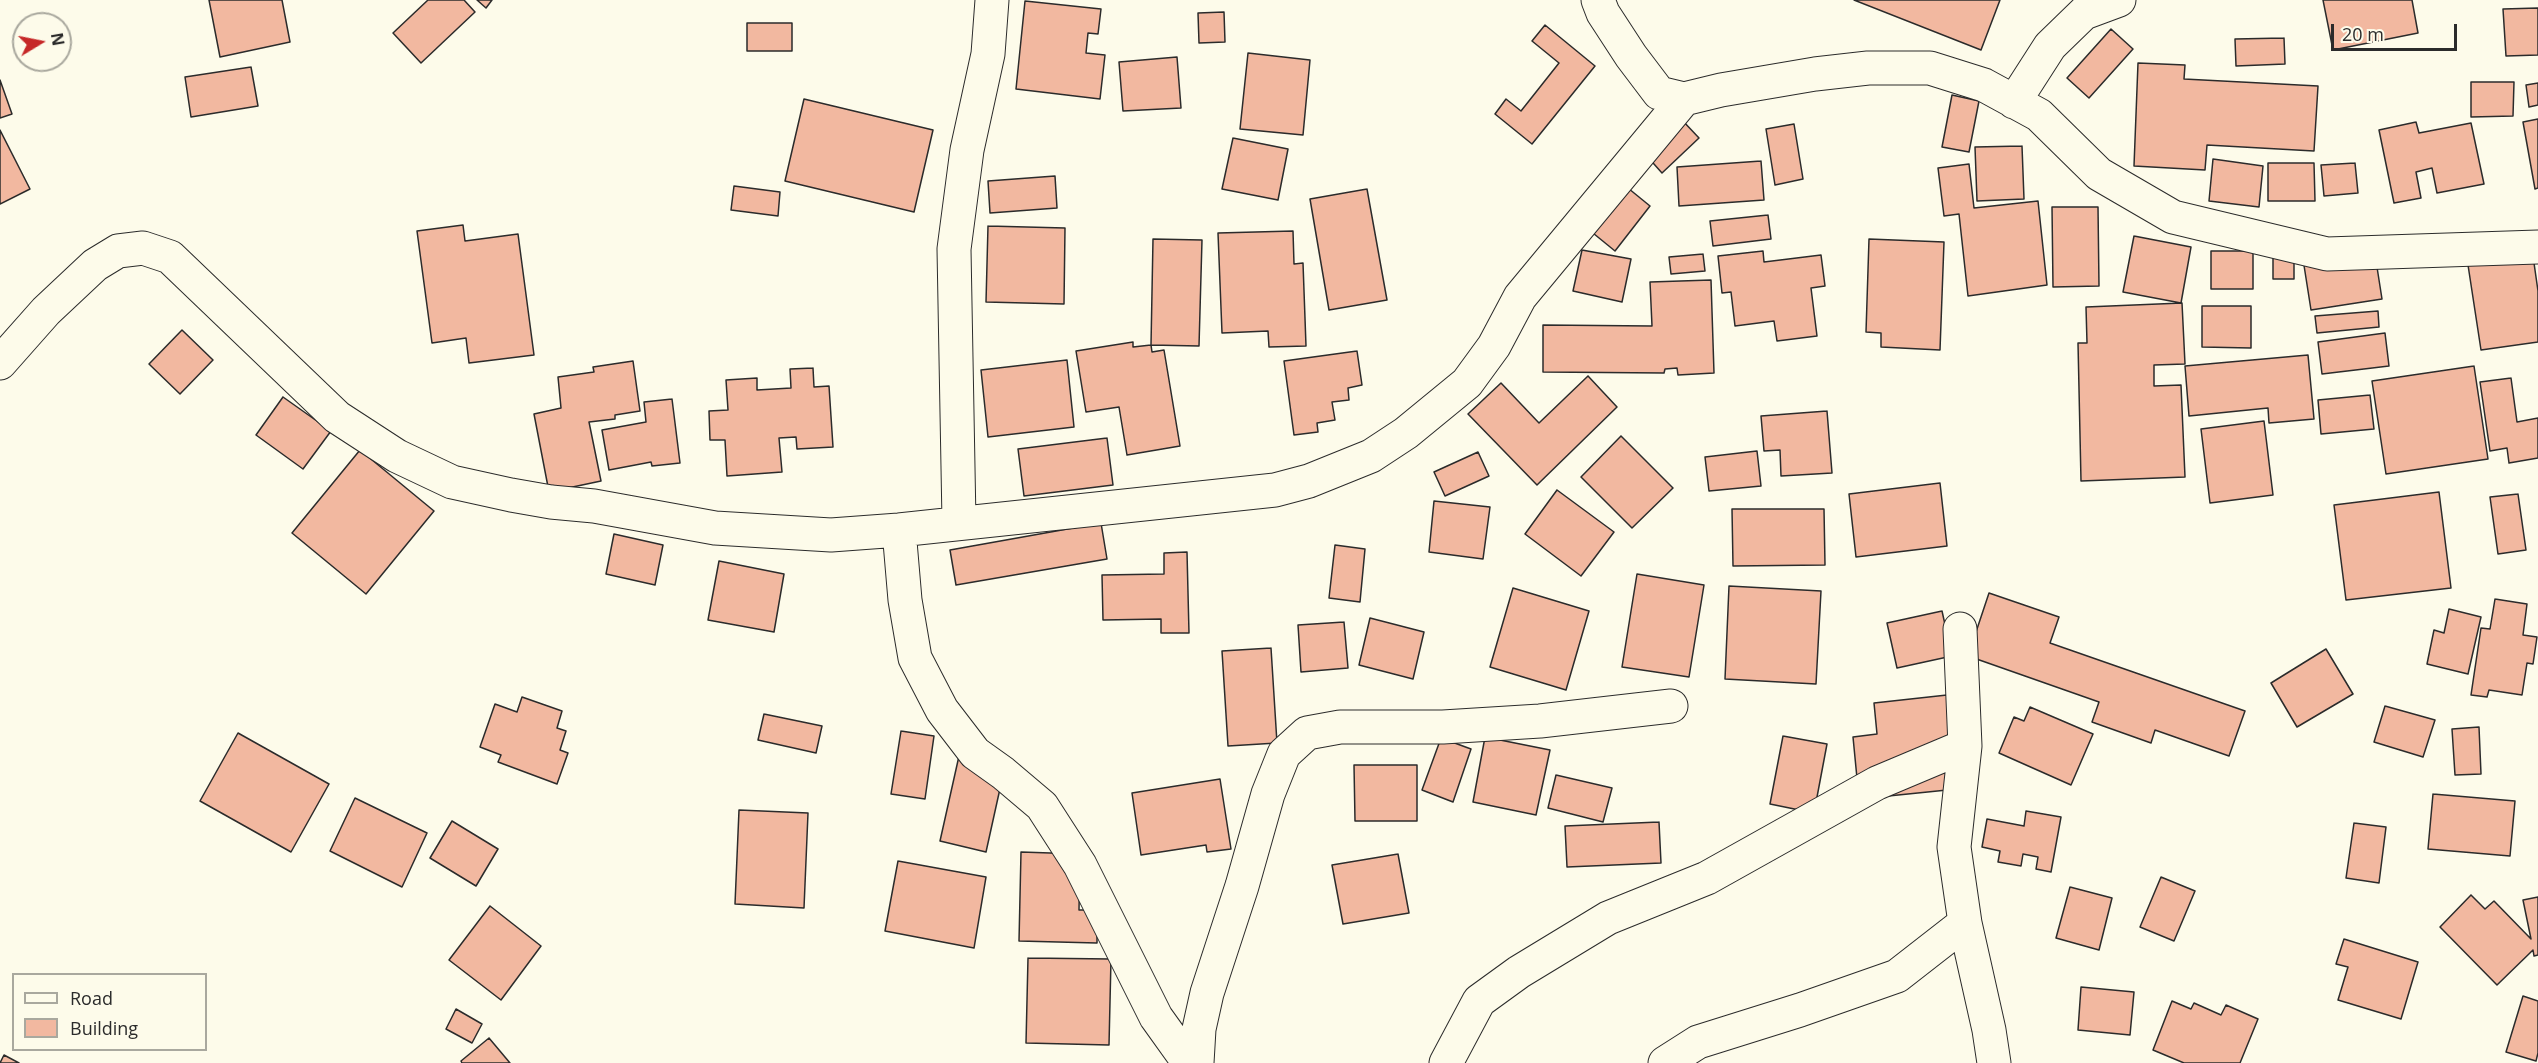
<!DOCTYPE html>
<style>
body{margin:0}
#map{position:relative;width:2538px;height:1063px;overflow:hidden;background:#fdfbea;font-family:"Open Sans",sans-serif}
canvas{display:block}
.legend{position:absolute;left:12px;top:973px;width:195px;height:78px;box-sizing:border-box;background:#fdfbea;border:2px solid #a9a89e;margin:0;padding:8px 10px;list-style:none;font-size:18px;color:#2b2b2b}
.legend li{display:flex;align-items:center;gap:12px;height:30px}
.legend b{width:30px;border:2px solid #a9a89e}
.north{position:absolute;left:12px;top:12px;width:60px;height:60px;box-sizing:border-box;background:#fdfbea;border:2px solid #a9a89e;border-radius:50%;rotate:80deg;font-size:16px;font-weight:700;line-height:24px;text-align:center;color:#2b2b2b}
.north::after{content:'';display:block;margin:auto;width:21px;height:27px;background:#c62828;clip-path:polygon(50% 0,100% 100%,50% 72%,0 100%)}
.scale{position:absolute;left:2331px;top:24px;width:126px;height:27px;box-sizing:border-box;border:3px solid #2b2b2b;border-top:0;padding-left:8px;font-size:18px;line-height:21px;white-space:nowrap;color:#2b2b2b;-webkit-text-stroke:4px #fdfbea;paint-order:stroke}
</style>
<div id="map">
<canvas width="2538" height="1063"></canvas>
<ul class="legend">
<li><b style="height:8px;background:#fdfbea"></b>Road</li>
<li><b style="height:16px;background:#f2b8a0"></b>Building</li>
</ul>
<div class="north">N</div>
<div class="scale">20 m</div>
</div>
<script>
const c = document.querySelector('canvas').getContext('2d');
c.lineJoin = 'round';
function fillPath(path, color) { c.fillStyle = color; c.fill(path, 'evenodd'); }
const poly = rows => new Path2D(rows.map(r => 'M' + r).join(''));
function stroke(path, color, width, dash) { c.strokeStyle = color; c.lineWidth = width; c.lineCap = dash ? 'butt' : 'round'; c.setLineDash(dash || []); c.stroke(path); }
const building = poly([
 [209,0,282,0,290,42,220,57,209,0],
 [428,0,464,0,475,12,421,63,393,33,428,0],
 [477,0,492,0,486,8,477,0],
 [1854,0,2000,0,1981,50,1854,0],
 [2323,0,2412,0,2418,33,2333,50,2323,0],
 [1025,1,1101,9,1098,34,1088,33,1086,53,1105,55,1100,99,1016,89,1025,1],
 [2538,8,2538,55,2506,56,2503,9,2538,8],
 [1224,12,1225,42,1199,43,1198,13,1224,12],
 [747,23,792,23,792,51,747,51,747,23],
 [1545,25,1595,66,1532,144,1495,114,1506,99,1521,111,1559,63,1532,41,1545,25],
 [2111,29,2133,49,2089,98,2067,78,2111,29],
 [2284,38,2285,64,2236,66,2235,39,2284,38],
 [1248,53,1310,60,1303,135,1240,129,1248,53],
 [1177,57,1181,108,1123,111,1119,62,1177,57],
 [2138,63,2185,65,2184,79,2318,86,2314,151,2207,145,2205,170,2134,166,2138,63],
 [251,67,258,106,191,117,185,77,251,67],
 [0,80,12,114,0,118,0,80],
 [2471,82,2514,82,2513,116,2471,117,2471,82],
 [2538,83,2538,105,2529,107,2526,85,2538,83],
 [1952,95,1979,101,1969,152,1942,147,1952,95],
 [804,99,933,130,914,212,785,181,804,99],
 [2538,119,2538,188,2535,189,2523,122,2538,119],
 [1682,120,1699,138,1662,173,1645,154,1682,120],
 [2416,122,2419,133,2471,123,2484,184,2437,193,2432,168,2416,172,2421,198,2394,203,2379,130,2416,122],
 [1794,124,1803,179,1775,185,1766,129,1794,124],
 [0,130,30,189,0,204,0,130],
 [1233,138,1288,149,1278,200,1222,189,1233,138],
 [2022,146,2024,199,1977,201,1975,147,2022,146],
 [2213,159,2263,166,2259,207,2209,201,2213,159],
 [1761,161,1764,200,1679,206,1677,167,1761,161],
 [2268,163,2314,163,2315,201,2268,201,2268,163],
 [2355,163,2358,193,2324,196,2321,165,2355,163],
 [1969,164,1974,208,2038,201,2047,285,1968,296,1959,214,1944,216,1938,168,1969,164],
 [1055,176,1057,208,990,213,988,181,1055,176],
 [1623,184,1650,206,1615,251,1588,229,1623,184],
 [734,186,780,192,778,216,731,210,734,186],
 [1367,189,1387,300,1329,310,1310,199,1367,189],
 [2052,207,2098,207,2099,286,2053,287,2052,207],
 [1768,215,1771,239,1713,246,1710,221,1768,215],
 [463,225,465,241,518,234,534,355,469,363,466,338,432,343,417,231,463,225],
 [988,226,1065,228,1064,304,986,302,988,226],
 [1293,231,1294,264,1303,263,1306,346,1269,347,1268,331,1222,333,1218,233,1293,231],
 [2134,236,2191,247,2181,303,2123,292,2134,236],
 [1153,239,1202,240,1199,346,1151,345,1153,239],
 [1869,239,1944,242,1940,350,1881,347,1881,333,1866,332,1869,239],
 [2374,248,2382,299,2311,310,2303,259,2374,248],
 [1582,250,1631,259,1622,302,1573,291,1582,250],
 [1763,251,1764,262,1821,255,1825,286,1811,288,1817,336,1777,341,1774,321,1735,326,1731,292,1722,293,1718,256,1763,251],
 [2211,251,2253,251,2253,289,2211,289,2211,251],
 [1703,254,1705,271,1671,274,1669,257,1703,254],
 [2294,255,2294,279,2273,279,2273,256,2294,255],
 [2533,256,2538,291,2538,342,2481,350,2468,265,2533,256],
 [1711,280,1714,373,1678,375,1677,368,1665,369,1664,373,1543,372,1543,325,1652,326,1650,282,1711,280],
 [2182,303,2185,364,2154,365,2154,386,2181,385,2185,477,2081,481,2078,343,2087,343,2086,307,2182,303],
 [2202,306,2251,306,2251,348,2202,347,2202,306],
 [2378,311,2379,327,2317,333,2315,316,2378,311],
 [182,330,213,360,180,394,149,364,182,330],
 [2385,333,2389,366,2322,374,2318,342,2385,333],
 [1133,342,1133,347,1151,345,1152,352,1164,350,1180,446,1127,455,1119,407,1086,412,1076,351,1133,342],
 [1357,351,1362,385,1348,388,1349,400,1332,402,1335,420,1317,423,1318,432,1294,435,1284,361,1357,351],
 [2308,355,2314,419,2269,423,2268,408,2189,416,2185,366,2308,355],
 [1067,360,1074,427,988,437,981,370,1067,360],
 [633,361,640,411,615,415,615,419,589,422,601,481,549,492,534,414,561,408,558,377,594,372,593,367,633,361],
 [2474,366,2488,459,2386,474,2372,381,2474,366],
 [813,368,814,387,829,386,833,447,797,449,796,437,779,438,782,472,727,476,725,440,710,440,709,411,728,410,726,380,757,378,757,390,791,388,790,369,813,368],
 [1588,376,1617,407,1537,485,1468,414,1501,383,1539,423,1588,376],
 [2511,378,2517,422,2538,418,2538,458,2509,463,2507,448,2490,451,2480,382,2511,378],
 [2370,395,2374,429,2321,434,2318,400,2370,395],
 [283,397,331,431,303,469,256,435,283,397],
 [672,399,680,463,652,466,651,462,609,470,602,430,646,422,644,402,672,399],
 [1827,411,1832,473,1781,476,1780,450,1764,451,1761,416,1827,411],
 [2264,421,2273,495,2210,503,2201,429,2264,421],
 [1621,436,1673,488,1632,528,1581,477,1621,436],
 [1107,438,1113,485,1024,496,1018,449,1107,438],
 [360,450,434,511,366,594,292,533,360,450],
 [1757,451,1761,486,1709,491,1705,457,1757,451],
 [1478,452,1489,476,1445,496,1434,472,1478,452],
 [1940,483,1947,546,1856,557,1849,494,1940,483],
 [1557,490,1614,532,1581,576,1525,534,1557,490],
 [2439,492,2451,588,2346,600,2334,505,2439,492],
 [2518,494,2526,550,2498,554,2490,497,2518,494],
 [1434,501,1490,507,1483,559,1429,552,1434,501],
 [1732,509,1824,509,1825,565,1733,566,1732,509],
 [1101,523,1107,559,956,585,950,550,1101,523],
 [614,534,663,545,655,585,606,574,614,534],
 [1335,545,1365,549,1360,602,1329,598,1335,545],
 [1187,552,1189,633,1161,633,1161,619,1103,620,1102,575,1164,574,1164,553,1187,552],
 [719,561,784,574,774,632,708,620,719,561],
 [1637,574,1704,585,1689,677,1622,667,1637,574],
 [1729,586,1821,591,1816,684,1725,679,1729,586],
 [1513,588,1589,611,1566,690,1490,667,1513,588],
 [1989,593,2059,617,2050,643,2245,711,2229,756,2155,730,2151,743,2092,722,2099,702,1968,656,1989,593],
 [2495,599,2527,604,2523,635,2537,637,2533,664,2527,663,2522,695,2489,690,2487,697,2471,695,2481,628,2490,629,2495,599],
 [2449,609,2481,617,2468,674,2427,664,2434,630,2444,633,2449,609],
 [1942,611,1952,656,1897,668,1887,623,1942,611],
 [1370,618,1424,632,1413,679,1359,665,1370,618],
 [1344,622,1348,668,1301,672,1298,625,1344,622],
 [1271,648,1277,743,1228,746,1222,651,1271,648],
 [2326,649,2353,694,2297,727,2271,683,2326,649],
 [1947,695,1957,789,1859,799,1853,737,1877,734,1874,703,1947,695],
 [522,697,562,711,557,728,566,731,560,750,568,753,557,784,498,762,501,755,480,747,495,704,517,712,522,697],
 [2385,706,2435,720,2423,757,2374,742,2385,706],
 [2030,707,2093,734,2071,785,1999,753,2014,717,2024,721,2030,707],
 [764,714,822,726,816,753,758,740,764,714],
 [2479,727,2481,774,2455,775,2452,729,2479,727],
 [901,731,934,736,925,799,891,794,901,731],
 [238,733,329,784,291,852,200,801,238,733],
 [1783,736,1827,744,1814,813,1770,804,1783,736],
 [1485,737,1550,750,1536,815,1473,802,1485,737],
 [1441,738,1471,749,1453,802,1422,790,1441,738],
 [959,756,1005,766,986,852,940,841,959,756],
 [1354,765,1417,765,1417,821,1355,821,1354,765],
 [1556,775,1612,788,1603,822,1548,808,1556,775],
 [1220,779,1231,849,1207,852,1206,845,1141,855,1132,793,1220,779],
 [2433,794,2515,801,2510,856,2428,849,2433,794],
 [355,798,427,833,402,887,330,851,355,798],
 [739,810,808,813,804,908,735,904,739,810],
 [2026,811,2061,817,2051,872,2036,869,2038,857,2023,854,2021,866,1998,862,2000,851,1982,847,1987,819,2024,826,2026,811],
 [452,821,498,849,476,886,430,858,452,821],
 [1659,822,1661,863,1567,867,1565,826,1659,822],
 [2354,823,2386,827,2379,883,2346,878,2354,823],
 [1021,852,1080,854,1079,910,1097,910,1097,943,1019,941,1021,852],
 [1398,854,1409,913,1343,924,1332,865,1398,854],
 [898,861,986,877,974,948,885,931,898,861],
 [2161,877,2195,891,2174,941,2140,927,2161,877],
 [2070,887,2112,898,2099,950,2056,938,2070,887],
 [2471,895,2485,909,2494,901,2531,939,2523,900,2538,897,2538,955,2534,956,2533,950,2497,985,2440,927,2471,895],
 [490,906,541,946,501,1000,449,960,490,906],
 [2344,939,2418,962,2401,1019,2338,1000,2348,967,2336,964,2344,939],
 [1028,958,1111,959,1109,1045,1026,1043,1028,958],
 [2081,987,2134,992,2130,1035,2078,1030,2081,987],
 [2523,996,2538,1001,2538,1053,2536,1061,2506,1052,2523,996],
 [2172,1001,2191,1009,2194,1003,2221,1015,2226,1005,2258,1019,2240,1063,2184,1063,2153,1050,2172,1001],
 [456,1009,482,1024,472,1043,446,1029,456,1009],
 [489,1038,510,1063,462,1063,461,1061,489,1038],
 [4,1055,19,1063,0,1063,4,1055]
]);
fillPath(building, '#f2b8a0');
stroke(building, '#2b2b2b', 1.5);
const minor = poly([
 [1598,0,1603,13,1631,56,1659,93,1684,99,1721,90,1815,74,1868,68,1930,68,1984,85,2039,115,2099,174,2173,217,2327,254,2538,247],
 [2014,102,2050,46,2084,13,2119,0],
 [0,363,46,311,95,265,118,251,143,248,170,257,337,417,397,456,452,482,511,495,551,502,594,506,715,528,831,535,899,530,1275,490,1309,481,1371,456,1406,433,1467,383,1494,346,1520,297,1684,99],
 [959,522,954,249,967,150,988,54,992,0],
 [899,530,905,600,915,658,942,710,975,753,1003,773,1042,806,1080,865,1156,1017,1189,1063],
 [1960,629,1965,746,1954,847,1965,923,1989,1030,1994,1063],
 [1197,1063,1199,1029,1207,993,1242,886,1268,794,1284,754,1307,733,1340,727,1443,727,1540,721,1671,706],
 [1446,1063,1479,1001,1519,972,1608,918,1707,878,1877,783,1965,746],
 [1665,1063,1698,1042,1800,1010,1897,976,1965,923]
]);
stroke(minor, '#2b2b2b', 35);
stroke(minor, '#fdfbea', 33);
</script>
